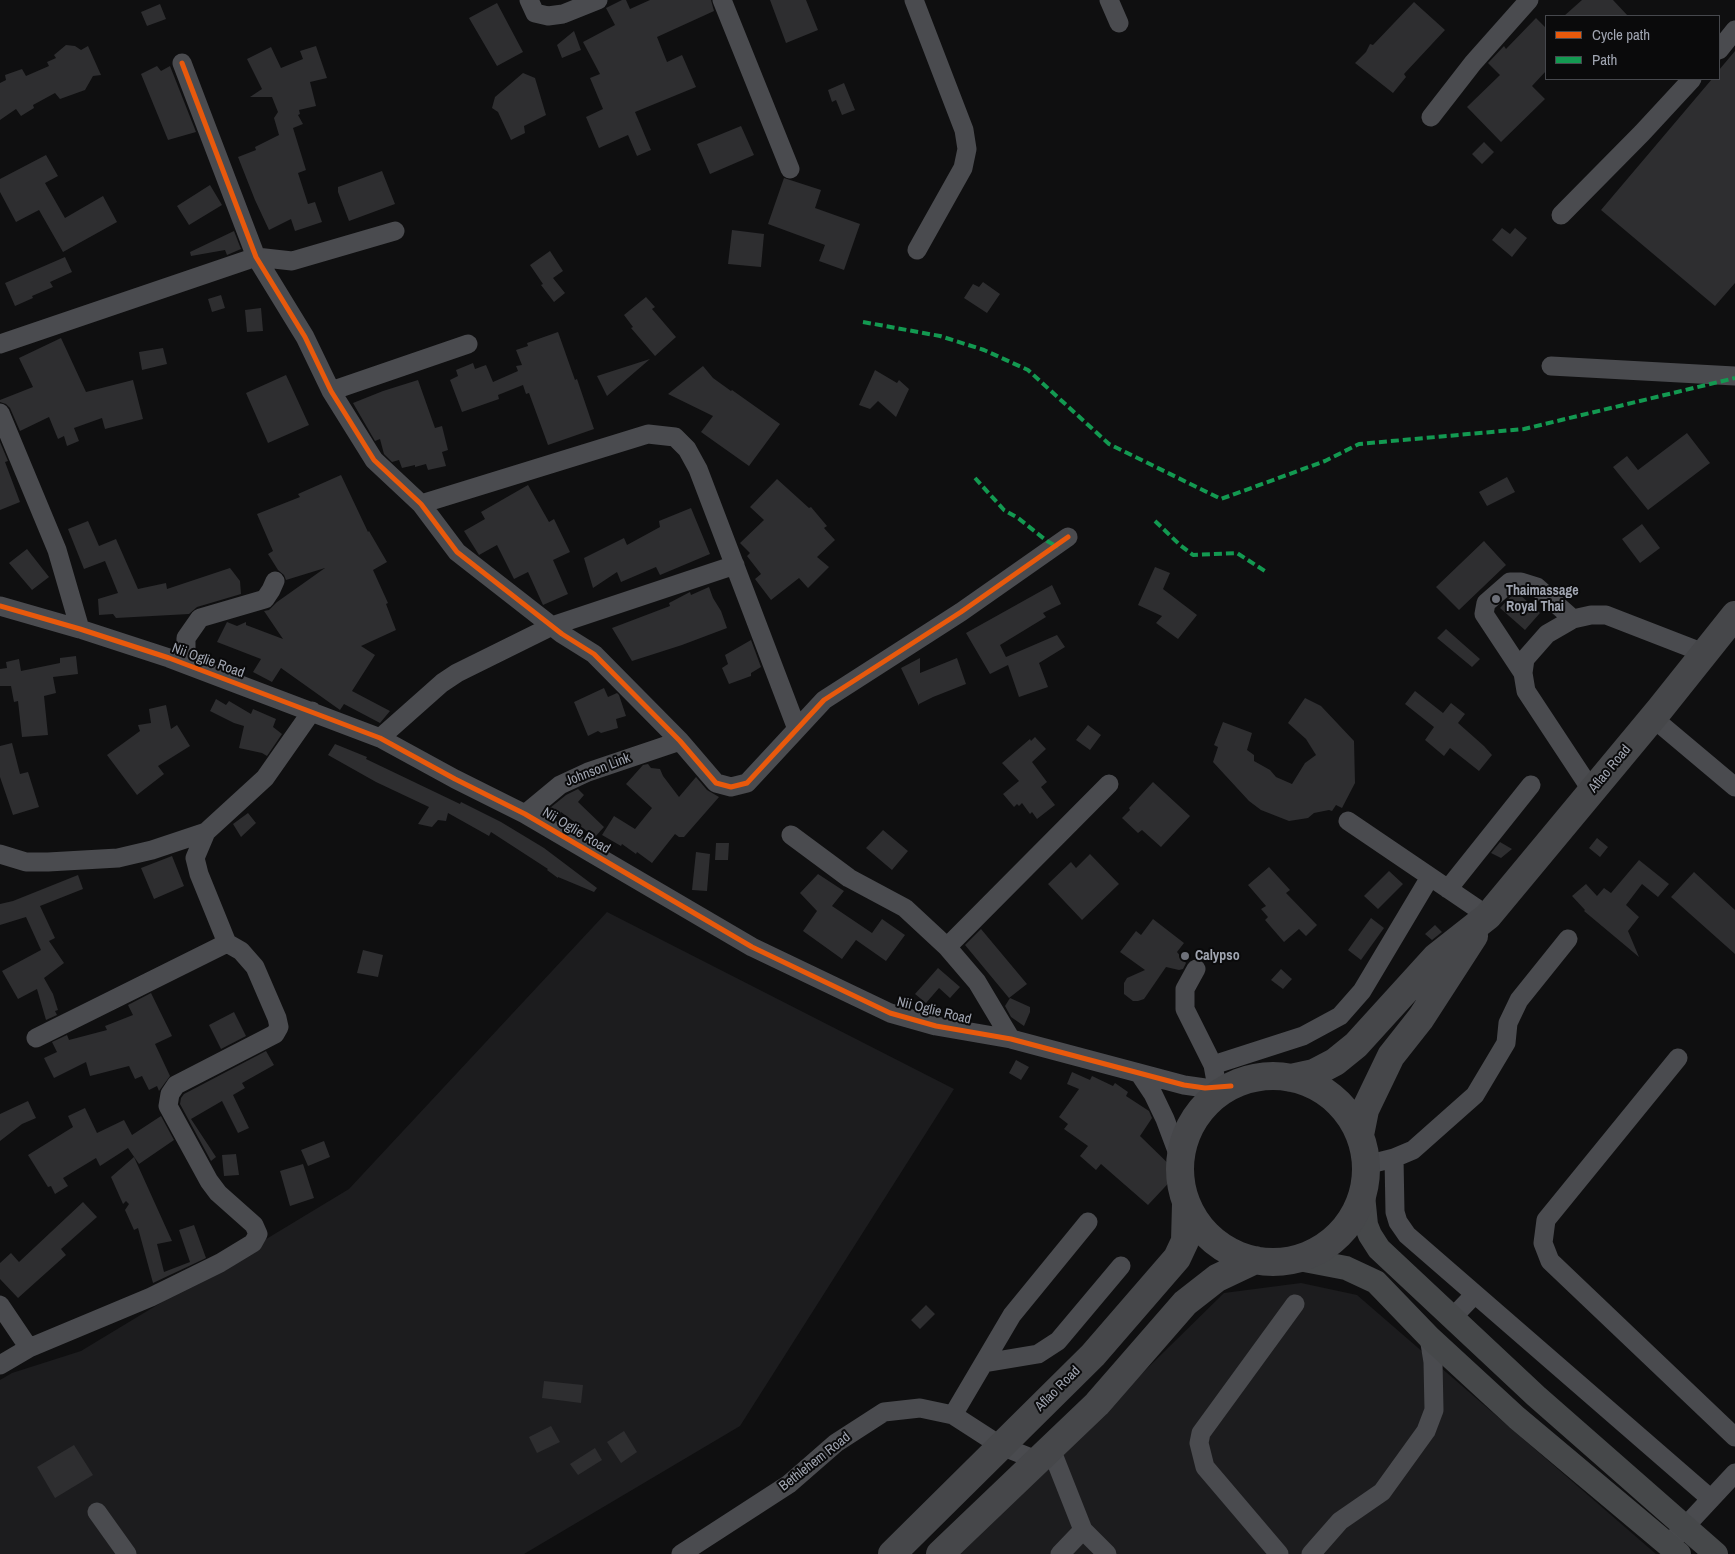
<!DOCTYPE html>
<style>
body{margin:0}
#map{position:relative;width:1735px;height:1554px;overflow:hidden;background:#0f0f10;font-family:"Archivo Narrow",sans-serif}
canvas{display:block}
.legend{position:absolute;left:1545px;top:15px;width:175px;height:65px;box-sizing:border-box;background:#0a0a0b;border:1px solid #46484d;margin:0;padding:6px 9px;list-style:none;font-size:15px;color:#a0a5b1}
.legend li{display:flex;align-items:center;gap:10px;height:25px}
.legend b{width:25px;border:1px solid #46484d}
</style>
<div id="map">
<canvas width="1735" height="1554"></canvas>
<ul class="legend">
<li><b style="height:6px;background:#e8590c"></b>Cycle path</li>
<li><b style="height:6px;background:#139951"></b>Path</li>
</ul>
</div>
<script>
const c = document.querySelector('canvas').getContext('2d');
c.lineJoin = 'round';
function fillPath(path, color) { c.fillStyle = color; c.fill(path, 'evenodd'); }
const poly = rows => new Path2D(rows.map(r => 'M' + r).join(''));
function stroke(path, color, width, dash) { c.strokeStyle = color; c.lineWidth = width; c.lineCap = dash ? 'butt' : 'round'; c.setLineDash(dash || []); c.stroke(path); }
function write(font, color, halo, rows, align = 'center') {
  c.font = font + ' "Archivo Narrow",sans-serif'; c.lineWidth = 4; c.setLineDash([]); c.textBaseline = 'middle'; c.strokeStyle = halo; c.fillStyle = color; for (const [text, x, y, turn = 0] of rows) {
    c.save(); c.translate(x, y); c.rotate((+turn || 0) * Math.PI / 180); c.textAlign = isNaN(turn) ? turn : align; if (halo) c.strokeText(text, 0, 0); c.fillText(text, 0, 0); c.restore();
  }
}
fillPath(poly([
 [607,912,954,1089,740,1426,524,1554,0,1554,0,1380,12,1373,81,1351,349,1189],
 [1301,1283,1357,1295,1656,1554,958,1554,1224,1293]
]), '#1c1c1e');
fillPath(poly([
 [622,0,626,0,630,9,650,0,711,0,714,11,657,37,667,62,682,55,696,87,635,112,651,150,637,156,628,135,599,148,586,117,603,109,590,78,600,74,583,42,615,25,606,8],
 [770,0,806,0,818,30,786,43],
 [1582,0,1613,0,1628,16,1564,16],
 [1414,2,1445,30,1404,74,1406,77,1393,93,1355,63,1366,52,1370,44,1373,45],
 [497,3,523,52,497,66,469,18],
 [160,4,166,19,147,26,141,12],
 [1536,18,1546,28,1546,71,1532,86,1545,99,1501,142,1467,107,1500,75,1488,63,1504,46,1506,49],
 [574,31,581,50,562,58,557,45],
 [66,45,75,46,81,50,88,46,101,75,93,76,85,90,60,99,55,93,33,105,34,108,21,116,16,109,0,120,0,83,6,80,5,75,22,69,26,76,49,66,47,62,56,58,54,55],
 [316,46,327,78,310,82,316,106,299,110,300,114,298,115,303,124,293,128,306,170,298,173,308,204,315,202,322,222,295,231,291,219,269,230,255,200,238,157,256,150,255,147,279,135,274,118,278,112,272,97,250,97,262,89,247,59,271,47,281,68,303,59,300,51],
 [1735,51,1735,283,1715,306,1601,210,1712,79,1719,79,1719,70],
 [157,66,161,71,170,66,196,132,168,140,141,74],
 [523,73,535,78,546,115,524,126,525,133,511,140,498,112,492,108,495,97],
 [844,83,855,110,842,115,836,100,832,102,828,90],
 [741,126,754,155,710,174,697,144],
 [1484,142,1494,152,1482,164,1472,154],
 [46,155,58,176,45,183,65,218,103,196,117,222,63,252,39,210,16,222,0,192,0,179],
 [382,171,395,204,349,221,338,192,338,187],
 [784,178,821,190,815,208,860,224,844,270,819,261,825,245,768,224],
 [210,185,222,205,189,225,177,206],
 [1502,228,1510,234,1515,228,1527,238,1512,257,1492,240],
 [732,230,764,234,761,267,728,264],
 [234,231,241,249,227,255,225,250,191,256,190,252],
 [550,251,563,271,553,278,565,293,554,302,541,285,543,284,530,265],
 [65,257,72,272,50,282,53,287,32,296,33,298,15,306,5,283],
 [983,282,1000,294,987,313,964,298,973,284,979,287],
 [221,295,225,308,212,312,208,299],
 [646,297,655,307,652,309,676,337,655,356,631,328,633,327,624,315],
 [261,308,263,331,247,332,245,310],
 [558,332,575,380,577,379,594,429,548,445,529,393,526,394,523,385,498,395,499,399,462,412,450,380,458,376,456,370,473,363,475,369,486,365,493,382,518,371,516,366,522,365,516,350,528,346,527,343],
 [61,338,86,392,133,380,143,419,105,429,102,418,74,428,79,441,67,446,64,436,58,439,49,417,20,431,10,408,6,404,0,402,0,400,33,387,19,358],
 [163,348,167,364,142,370,139,352],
 [650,359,607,396,597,376],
 [703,366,713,378,731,391,732,390,780,424,749,466,701,432,713,416,668,394],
 [875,370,897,383,899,380,909,389,896,417,878,401,870,409,859,405],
 [286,375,309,425,268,443,246,393],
 [418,380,435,428,442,426,448,450,442,452,446,466,428,470,426,464,415,467,415,465,402,468,399,460,392,462,384,454,380,439,375,441,353,403,383,391],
 [1687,433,1710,463,1648,510,1613,467,1627,456,1638,470],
 [0,442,8,461,5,462,20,502,0,510],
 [341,475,368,532,369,531,387,562,373,570,388,603,386,604,396,630,361,646,375,655,352,691,390,711,380,723,344,704,340,710,281,668,272,682,253,672,261,659,217,642,227,622,237,626,246,622,246,625,283,639,264,611,269,610,277,602,325,568,286,580,284,575,278,570,268,554,273,551,257,514,300,497,298,494],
 [1507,477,1515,492,1487,506,1479,492],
 [777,479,809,508,811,507,827,526,824,528,835,540,817,557,829,567,808,588,799,578,771,600,755,579,761,574,747,556,750,553,740,543,764,520,750,507],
 [528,485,549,522,554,519,570,552,553,560,568,594,543,605,528,572,514,579,497,545,479,555,464,531,485,519,481,512],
 [691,508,710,554,660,575,656,567,621,582,617,572,593,588,584,558,624,538,627,545,660,527,659,521],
 [88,521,99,546,116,539,138,589,166,583,167,589,230,568,240,581,241,594,197,607,189,614,116,618,113,614,99,615,98,599,118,593,105,561,84,569,68,529],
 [1642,524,1660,548,1640,563,1622,539],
 [1484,541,1506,565,1459,610,1436,587],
 [27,549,49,577,32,590,9,563],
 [1155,567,1170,573,1163,589,1197,615,1178,639,1156,623,1162,616,1138,605],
 [1052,585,1061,604,1043,613,1046,617,1000,645,1006,657,1057,635,1065,647,1039,663,1048,687,1019,697,1008,665,990,674,966,633],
 [709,587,713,598,721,611,727,628,682,645,632,661,612,628,670,606,669,603,690,592,691,595],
 [1514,593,1518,593,1540,613,1525,630,1500,608],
 [1446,629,1480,659,1472,667,1437,638],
 [751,640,761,667,751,673,751,676,729,684,722,668,728,664,725,655],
 [76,656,78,674,53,677,56,693,44,696,48,735,22,737,18,701,14,702,11,686,0,686,0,669,7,668,6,662,19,659,21,671,60,663,60,658],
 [920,658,920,673,957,658,966,684,933,697,919,704,919,706,901,668],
 [604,688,608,697,617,693,619,695,626,716,616,719,618,728,601,733,598,731,588,736,574,702],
 [1415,691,1443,713,1451,703,1465,714,1458,723,1484,746,1492,755,1479,771,1450,748,1444,756,1425,740,1434,727,1405,704],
 [1305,698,1321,706,1354,741,1355,783,1342,808,1336,805,1332,811,1329,810,1314,813,1308,818,1289,821,1261,810,1249,801,1213,762,1218,747,1214,745,1223,722,1252,733,1247,750,1254,755,1254,761,1270,770,1276,777,1292,784,1305,763,1316,755,1306,739,1288,723],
 [216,699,226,705,229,701,251,714,253,709,276,719,273,727,282,734,267,756,262,753,239,748,244,726,234,723,210,711],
 [166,705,171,729,177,725,190,746,158,766,164,774,137,795,107,755,140,731,138,725,151,723,149,709],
 [1088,725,1101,735,1090,750,1076,740],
 [1035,737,1046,749,1032,762,1047,782,1041,787,1055,805,1037,819,1032,812,1030,814,1022,803,1019,806,1017,804,1014,807,1003,794,1019,781,1002,763,1030,739,1031,741],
 [12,743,20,774,28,772,39,807,13,815,0,777,0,746],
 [335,744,367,757,366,759,460,804,461,802,501,822,544,848,597,888,594,892,558,877,558,878,547,870,548,869,491,832,489,836,448,813,446,821,438,820,432,827,418,824,429,807,376,782,328,755],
 [648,764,651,768,660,769,663,776,679,797,696,777,707,790,719,797,684,837,679,837,675,834,652,863,637,852,636,854,622,844,621,846,602,835,614,816,635,829,652,808,626,784,643,765],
 [1153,782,1190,816,1161,847,1142,830,1138,833,1122,818,1130,810,1129,808],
 [578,789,584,795,578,802,604,827,595,837,561,812,559,816,550,808,566,795],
 [248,813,256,823,241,837,233,824],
 [883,830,908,851,892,870,866,848],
 [1597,838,1608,847,1600,857,1589,848],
 [1500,842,1512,849,1501,858,1491,853],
 [716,843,729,843,728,860,715,860],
 [696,852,710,854,707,891,692,890],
 [1090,854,1119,884,1082,920,1048,884,1071,862,1076,868],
 [172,856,184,886,154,899,141,868],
 [1639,860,1669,884,1658,897,1642,884,1626,905,1639,917,1628,931,1639,957,1584,911,1585,910,1572,896,1586,884,1597,896,1604,888,1611,893],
 [1269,867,1290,890,1286,893,1317,925,1306,936,1299,929,1284,942,1265,920,1268,917,1261,909,1266,906,1248,885],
 [1389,871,1403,884,1378,909,1364,896],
 [1694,872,1735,910,1735,954,1671,897],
 [818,874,844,891,832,906,872,933,882,919,905,935,886,961,856,940,842,959,803,931,817,911,800,893],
 [78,875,83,889,40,906,55,938,49,941,64,963,44,978,53,994,58,1010,55,1011,57,1015,46,1020,37,989,18,999,2,971,41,950,26,917,0,925,0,904,13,901],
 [1371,918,1384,928,1361,960,1348,950],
 [1153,919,1184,943,1177,952,1186,963,1183,969,1179,970,1166,967,1144,999,1138,1001,1133,1001,1124,994,1124,983,1127,978,1145,970,1120,952,1136,931,1141,935],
 [1435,925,1442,932,1432,940,1425,934],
 [981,929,1027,984,1009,998,965,945],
 [363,950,383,955,378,977,357,973],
 [938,968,960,987,950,998,939,988,926,1003,915,994],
 [1281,969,1292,979,1283,989,1271,980],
 [151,993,172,1036,155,1044,170,1076,159,1091,157,1086,149,1090,142,1076,135,1079,129,1066,90,1076,86,1062,54,1078,44,1058,57,1052,52,1042,67,1035,69,1040,107,1030,105,1026,133,1015,128,1005],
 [1010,998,1030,1007,1030,1012,1024,1026,1011,1017,1005,1006],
 [234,1012,246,1036,221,1049,209,1025],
 [266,1051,274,1065,242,1083,245,1088,233,1095,249,1128,238,1133,222,1101,191,1119,216,1157,211,1161,180,1104,181,1098,184,1094],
 [1016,1060,1029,1067,1021,1080,1009,1073],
 [1072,1072,1090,1080,1092,1076,1113,1086,1115,1083,1128,1092,1126,1096,1149,1111,1152,1118,1140,1136,1178,1173,1148,1205,1101,1164,1096,1170,1080,1156,1088,1146,1064,1129,1068,1124,1059,1117,1079,1089,1067,1084],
 [28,1101,36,1118,22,1124,0,1141,0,1114],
 [85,1108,97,1133,124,1120,132,1135,161,1116,174,1140,139,1164,128,1148,100,1166,96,1158,63,1178,68,1186,55,1194,51,1186,48,1187,28,1155,73,1127,68,1116],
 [324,1141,330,1157,308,1166,301,1150],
 [236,1154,239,1175,224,1176,222,1155],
 [134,1157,172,1241,157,1244,164,1272,190,1262,179,1230,194,1225,206,1258,153,1283,138,1228,134,1230,125,1210,129,1204,126,1201,123,1204,111,1177],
 [303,1164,314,1198,290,1206,280,1171],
 [83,1202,97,1217,61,1249,66,1255,18,1298,0,1279,0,1263,11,1253,19,1262],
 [926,1305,935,1314,920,1329,911,1320],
 [544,1381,583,1385,581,1403,542,1398],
 [551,1426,560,1442,537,1453,529,1437],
 [624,1431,637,1452,621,1463,607,1442],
 [74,1445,93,1475,55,1498,37,1467],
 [595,1448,602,1460,578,1475,570,1464]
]), '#2e2e30');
stroke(poly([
 [529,0,535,13,548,16,563,14,598,0],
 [722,0,790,169],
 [914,0,964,130,967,149,963,168,917,250],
 [1109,0,1119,23],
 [1719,50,1735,30],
 [182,63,256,257,305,337,331,391,374,460,421,504,457,552,562,634,594,654,680,741,716,783,731,787,747,783,824,700,961,612,1068,537],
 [1431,117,1473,63,1529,0],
 [1561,215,1642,133,1692,79],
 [0,344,256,257,292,261,395,231],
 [1551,366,1735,376],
 [331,391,468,344],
 [0,413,57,550,80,629],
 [421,504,648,434,675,437,687,449,698,469,797,729],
 [0,606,80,629,169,658,380,738,455,779,525,814,752,947,890,1013,936,1026,1011,1039,1184,1085,1205,1088,1231,1086],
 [186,664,186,638,200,618,265,599,271,590,275,581],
 [1523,673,1484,614,1486,603,1510,582,1521,582,1537,587,1573,619],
 [1653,718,1735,787],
 [380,738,442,683,457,673,552,626,735,565],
 [1592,791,1526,691,1523,673,1525,659,1547,634,1573,619,1591,615,1606,615,1704,653],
 [525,814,560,785,588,772,680,741],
 [1348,821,1488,916],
 [791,835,849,878,905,908,947,947,977,982,1011,1039],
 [0,854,26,862,48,862,118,858,152,850,206,832],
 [1448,889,1531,785],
 [947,947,1109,784],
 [1196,969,1185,989,1185,1009,1213,1065,1215,1076],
 [36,1038,227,943],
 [1678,1058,1546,1220,1543,1243,1550,1261,1735,1437],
 [1213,1065,1303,1036,1340,1016,1362,991,1430,877],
 [1139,1073,1153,1094,1165,1119,1180,1159],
 [1394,1158,1395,1212,1398,1222,1407,1235,1711,1499],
 [1366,1165,1394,1158,1413,1150,1475,1095,1506,1043,1508,1023,1519,1000,1568,939],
 [0,1305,29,1348],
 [1453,1317,1475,1294],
 [984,1363,1038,1354,1058,1341,1121,1266],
 [0,1365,29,1348,151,1297,220,1263,253,1243,258,1234,254,1225,218,1193,209,1181,168,1106,170,1094,176,1085,275,1034,279,1027,277,1018,255,967,241,951,227,943,199,874,195,858,206,832,265,778,312,711],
 [953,1415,1012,1315,1088,1222],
 [1051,1449,1083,1530,1060,1554],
 [97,1512,127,1554],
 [1083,1530,1107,1554],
 [1668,1545,1735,1473],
 [681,1554,789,1484,836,1443,884,1412,920,1408,953,1415,1001,1446,1039,1461],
 [1279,1554,1205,1467,1199,1443,1201,1433,1295,1304],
 [1311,1554,1340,1521,1382,1492,1426,1431,1434,1410,1433,1362,1429,1337]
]), '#4a4b4f', 19);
stroke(poly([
 [1363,1195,1366,1225,1370,1235,1379,1249,1536,1396,1716,1554],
 [1299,1259,1346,1268,1376,1282,1429,1337,1517,1418,1679,1554]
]), '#46484a', 24);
stroke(poly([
 '1180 1169a93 93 0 1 1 186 0a93 93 0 1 1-186 0Z',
 [1291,1078,1314,1073,1335,1062,1356,1045,1436,957,1488,916,1660,709,1735,615],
 [1360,1135,1365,1110,1391,1056,1421,1018,1474,936],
 [892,1554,1093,1355,1177,1258,1185,1241,1186,1204],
 [940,1554,1097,1404,1185,1303,1217,1278,1255,1260]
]), '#46474a', 28);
stroke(poly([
 [863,322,940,336,984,350,1028,370,1109,444,1221,499,1325,461,1359,444,1524,429,1735,378],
 [975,478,1004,510,1018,518,1047,541,1058,547],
 [1155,521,1180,545,1193,555,1237,553,1268,573]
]), '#139951', 4, [8, 4]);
stroke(poly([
 [182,63,256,257,305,337,331,391,374,460,421,504,457,552,562,634,594,654,680,741,716,783,731,787,747,783,824,700,961,612,1068,537],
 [0,606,80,629,169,658,380,738,455,779,525,814,752,947,890,1013,936,1026,1011,1039,1184,1085,1205,1088,1231,1086]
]), '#e8590c', 5);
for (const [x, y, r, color] of [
 [1496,599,5,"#6d7079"],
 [1185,956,5,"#6d7079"]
]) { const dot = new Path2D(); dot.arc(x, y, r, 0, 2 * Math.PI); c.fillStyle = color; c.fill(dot); stroke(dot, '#0a0a0b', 2); }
write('bold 14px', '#a0a5b1', '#0a0a0b', [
 ["Thaimassage",1506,591],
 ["Royal Thai",1506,607],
 ["Calypso",1195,956]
], 'left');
write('14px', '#a0a5b1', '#0a0a0b', [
 ["Nii Oglie Road",208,661,20],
 ["Aflao Road",1610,769,-50],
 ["Johnson Link",598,770,-21],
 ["Nii Oglie Road",576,831,31],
 ["Nii Oglie Road",934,1011,14],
 ["Aflao Road",1058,1389,-45],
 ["Bethlehem Road",815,1462,-38]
]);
</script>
